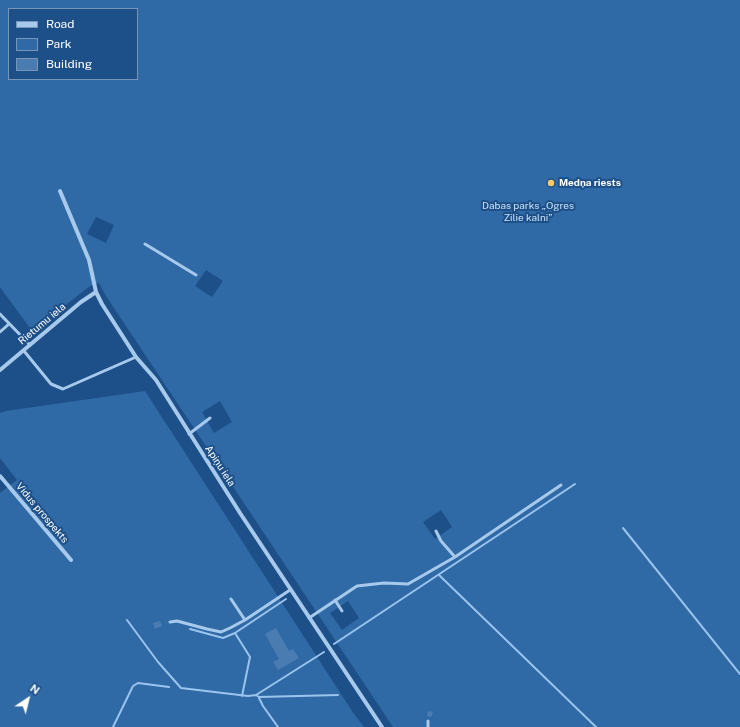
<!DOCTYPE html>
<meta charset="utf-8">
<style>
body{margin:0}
#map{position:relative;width:740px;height:727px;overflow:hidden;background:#1d5088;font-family:"Public Sans",sans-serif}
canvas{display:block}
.legend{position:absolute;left:8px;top:8px;width:130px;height:72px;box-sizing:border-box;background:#1d5088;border:1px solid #7796b8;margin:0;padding:5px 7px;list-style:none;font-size:12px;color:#fff}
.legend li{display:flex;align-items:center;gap:8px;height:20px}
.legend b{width:20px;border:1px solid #7796b8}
.north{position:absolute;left:8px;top:679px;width:40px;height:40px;-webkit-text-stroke:3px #1d5088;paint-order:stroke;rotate:35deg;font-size:11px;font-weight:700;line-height:16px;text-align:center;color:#fff}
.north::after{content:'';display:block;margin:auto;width:14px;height:18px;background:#fff;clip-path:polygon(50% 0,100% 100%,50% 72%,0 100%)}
</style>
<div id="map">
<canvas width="740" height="727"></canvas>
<ul class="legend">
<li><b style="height:5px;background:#a7c9eb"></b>Road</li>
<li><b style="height:11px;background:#306aa6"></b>Park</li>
<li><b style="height:11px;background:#4a7cb2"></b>Building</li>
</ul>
<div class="north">N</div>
</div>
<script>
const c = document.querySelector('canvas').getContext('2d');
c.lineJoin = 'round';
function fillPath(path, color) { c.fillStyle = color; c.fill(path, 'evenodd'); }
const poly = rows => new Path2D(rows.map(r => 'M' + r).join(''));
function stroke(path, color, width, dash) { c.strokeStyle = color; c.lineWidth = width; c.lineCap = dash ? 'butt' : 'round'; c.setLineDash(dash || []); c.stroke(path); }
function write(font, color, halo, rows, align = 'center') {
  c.font = font + ' "Public Sans",sans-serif'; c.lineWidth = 4; c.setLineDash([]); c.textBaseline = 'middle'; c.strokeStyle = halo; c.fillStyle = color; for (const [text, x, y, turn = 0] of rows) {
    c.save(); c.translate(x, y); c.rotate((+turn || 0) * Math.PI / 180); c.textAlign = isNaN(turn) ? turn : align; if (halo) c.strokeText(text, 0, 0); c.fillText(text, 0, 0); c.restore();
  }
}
fillPath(poly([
 [0,0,740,0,740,727,393,727,106,296,99,283,90,286,32,331,0,287],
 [9,9,137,9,137,79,9,79],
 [96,217,114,225,106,243,87,234],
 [206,270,223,281,212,297,195,286],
 [220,401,232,422,214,433,202,412],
 [441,510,452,527,435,539,423,522],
 [348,601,359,618,342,630,330,613],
 [145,391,352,711,364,727,0,727,0,493,17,480,0,458,0,413,6,411]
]), '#306aa6');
stroke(poly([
 [623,528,740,674],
 [439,575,596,727],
 [127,620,158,662,181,688,248,696,256,695,324,652],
 [190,629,223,638,235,633,286,599],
 [235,633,250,657,242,696],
 [334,644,575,484],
 [256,695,259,697,338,695],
 [259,698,263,706,278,727],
 [113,727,133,686,138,683,169,687]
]), '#9ac4ed', 2);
fillPath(poly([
 [160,621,162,626,155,629,153,623],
 [276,628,289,651,293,649,299,658,278,670,273,662,279,659,265,634],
 [428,711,433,712,431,717,427,716]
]), '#4a7cb2');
stroke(poly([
 [145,244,196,275],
 [0,314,30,345],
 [0,332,9,324],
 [24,351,51,384,63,389,136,357],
 [189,434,210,418],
 [436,531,441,541,455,557],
 [231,599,245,620],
 [335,600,342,611],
 [309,618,357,586,384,583,408,584,455,557,561,485],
 [170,622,177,621,207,629,221,632,230,628,245,620,290,590],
 [428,727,428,721]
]), '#a7c9eb', 3);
stroke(poly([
 [60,191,89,260,96,292,102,304,136,357,156,380,240,513,382,727],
 [0,370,81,302,96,292],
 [0,476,71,560]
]), '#a7c9eb', 4);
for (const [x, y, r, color] of [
 [551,183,4,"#fbca65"]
]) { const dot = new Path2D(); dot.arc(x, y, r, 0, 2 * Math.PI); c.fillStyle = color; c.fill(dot); stroke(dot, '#1d5088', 1.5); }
write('bold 10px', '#fff', '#1d5088', [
 ["Medņa riests",559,183]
], 'left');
write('10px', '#cce2f8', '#1d5088', [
 ["Dabas parks „Ogres",528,206],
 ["Zilie kalni”",528,218]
]);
write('10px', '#fff', '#1d5088', [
 ["Rietumu iela",42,324,-40],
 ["Apiņu iela",220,466,57],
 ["Vidus prospekts",42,513,50]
]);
</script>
